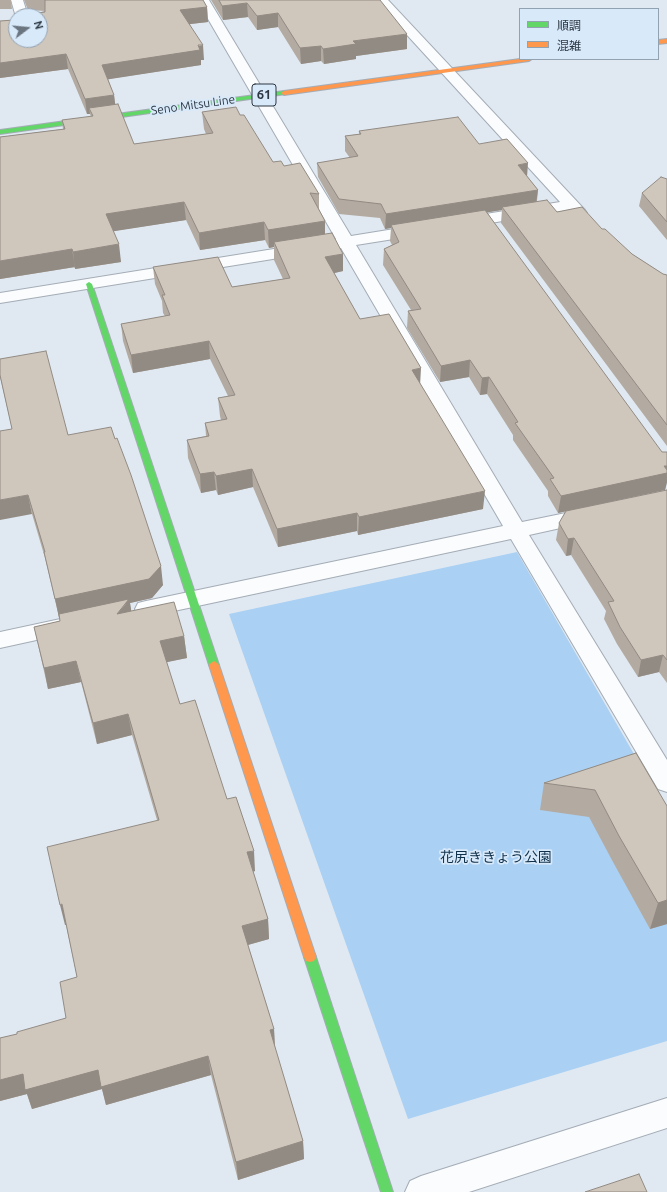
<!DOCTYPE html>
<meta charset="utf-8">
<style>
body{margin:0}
#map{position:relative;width:667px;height:1192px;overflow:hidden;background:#e0e9f2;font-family:Ubuntu,"Noto Sans JP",sans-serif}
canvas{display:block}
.legend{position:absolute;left:519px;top:8px;width:140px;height:52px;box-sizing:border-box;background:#d8e9fa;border:1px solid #93a2b0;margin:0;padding:5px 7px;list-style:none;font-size:12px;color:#2c3742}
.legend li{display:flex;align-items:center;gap:8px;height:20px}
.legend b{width:20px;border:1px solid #93a2b0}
.north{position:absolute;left:8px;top:8px;width:40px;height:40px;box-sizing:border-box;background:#d8e9fa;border:1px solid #93a2b0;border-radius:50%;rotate:74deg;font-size:11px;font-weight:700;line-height:16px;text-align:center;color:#2c3742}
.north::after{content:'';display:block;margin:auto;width:14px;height:18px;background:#6b7580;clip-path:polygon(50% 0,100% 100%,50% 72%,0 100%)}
</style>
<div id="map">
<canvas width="667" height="1192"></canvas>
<ul class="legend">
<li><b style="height:5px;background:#63d668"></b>順調</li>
<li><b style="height:5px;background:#ff974d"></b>混雑</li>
</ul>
<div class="north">N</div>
</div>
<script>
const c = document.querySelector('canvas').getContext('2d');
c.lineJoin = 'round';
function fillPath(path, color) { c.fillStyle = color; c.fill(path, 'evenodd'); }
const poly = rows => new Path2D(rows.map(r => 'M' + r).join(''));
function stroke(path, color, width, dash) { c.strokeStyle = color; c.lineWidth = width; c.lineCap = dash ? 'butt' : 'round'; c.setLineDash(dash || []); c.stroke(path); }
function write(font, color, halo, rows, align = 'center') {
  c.font = font + ' Ubuntu,"Noto Sans JP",sans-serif'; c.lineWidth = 3.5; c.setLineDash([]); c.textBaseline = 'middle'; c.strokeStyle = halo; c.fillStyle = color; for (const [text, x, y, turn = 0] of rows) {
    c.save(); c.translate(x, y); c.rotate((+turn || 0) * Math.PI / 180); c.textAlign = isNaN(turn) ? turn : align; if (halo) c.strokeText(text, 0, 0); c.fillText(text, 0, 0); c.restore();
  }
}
fillPath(poly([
 [517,552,667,811,667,1041,408,1119,229,614]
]), '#aad0f3');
const street = poly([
 [11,0,23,0,28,16,16,17,11,0],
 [197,0,209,0,351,236,419,225,425,227,427,230,425,233,419,235,356,245,522,522,590,508,597,510,600,515,597,520,529,535,667,760,667,792,658,789,511,539,146,617,138,615,135,609,138,603,146,601,503,526,341,248,0,303,0,293,336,239,197,0],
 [375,0,388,0,585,210,587,213,585,216,579,218,573,216,568,210,461,228,455,226,453,223,455,220,461,218,560,202,375,0],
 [65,618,73,620,76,626,73,632,0,648,0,632,65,618],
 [667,1098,667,1128,469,1192,405,1192,410,1181,421,1176,667,1098]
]);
const fast = poly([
 [284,91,286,92,286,94,0,134,0,130,284,91],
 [89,282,92,284,219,665,217,667,214,669,211,667,209,665,86,284,89,282],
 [310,952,314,953,316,957,393,1192,381,1192,304,957,306,953,310,952]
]);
const slow = poly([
 [667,39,667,43,658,44,658,40,667,39],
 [520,59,532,59,529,61,284,95,281,93,284,91,520,59],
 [214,661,217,663,219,665,316,957,314,961,310,962,306,961,304,957,209,665,211,663,214,661]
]);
stroke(street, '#a4acb6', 2);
stroke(fast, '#a4acb6', 2);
stroke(slow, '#a4acb6', 2);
fillPath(street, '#fafcfd');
fillPath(fast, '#63d668');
fillPath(slow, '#ff974d');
fillPath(poly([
 [0,0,11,0,12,9,0,9],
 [24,0,203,0,207,7,208,22,190,24,204,60,201,60,201,65,108,79,114,95,115,105,134,144,206,134,204,129,202,112,240,115,273,162,284,166,319,194,319,209,325,234,343,254,343,271,334,273,360,319,420,385,483,509,358,535,357,531,278,547,253,487,218,495,216,490,201,493,188,458,187,440,206,436,205,423,221,420,220,416,218,398,228,396,210,359,133,373,123,341,121,324,165,316,163,313,162,301,155,284,153,267,232,287,283,279,274,260,274,247,269,248,265,240,200,250,186,220,113,231,121,262,75,269,75,267,0,279,0,137,63,129,62,120,91,117,90,114,87,114,68,69,0,78,0,21,14,20,45,11,28,10],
 [211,0,380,0,407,49,356,56,356,59,324,64,321,61,301,64,278,27,257,30,248,17,223,20],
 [359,131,479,144,527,176,538,190,537,201,557,212,602,229,632,254,663,274,667,275,667,446,501,223,502,210,487,212,667,482,665,490,558,513,548,496,548,491,513,440,513,435,487,394,480,395,469,377,440,382,407,328,408,311,411,310,383,265,384,249,392,245,390,241,391,228,385,229,380,218,339,214,318,177,317,163,350,158,345,151,345,136,359,134],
 [667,179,667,240,639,206,642,193],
 [0,359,68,435,163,585,152,598,130,603,131,611,184,636,187,658,166,662,180,704,227,799,255,871,253,872,268,919,269,939,248,945,274,1029,275,1048,303,1141,304,1159,238,1180,211,1075,106,1105,102,1089,32,1109,27,1094,0,1101,0,1038,17,1034,66,1018,77,977,66,925,65,925,157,820,132,735,97,744,81,682,48,689,34,627,60,621,45,558,32,514,12,429,0,377],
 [667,490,667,683,659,672,638,677,617,644,604,619,606,611,571,555,566,556,556,540,559,523],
 [636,753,667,806,667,924,650,929,613,862,589,817,540,810,544,783]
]), '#b3aba2');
fillPath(poly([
 [247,3,248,17,223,20,222,6],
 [207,7,208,22,182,25,180,10],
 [278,13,278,27,257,30,257,16],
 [407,34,407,49,356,56,356,59,324,64,323,49,353,41],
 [203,45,204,60,201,60,201,65,104,80,102,65],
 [321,46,321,61,301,64,300,48],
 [66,54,68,69,0,78,0,63],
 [114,95,116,110,89,108,90,114,87,114,85,99],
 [528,163,527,177,518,165],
 [538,190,536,204,502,207,502,210,392,228,391,225,391,228,385,229,386,214],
 [184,202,186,220,109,232,106,214],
 [325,221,325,238,274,242,274,247,269,248,268,230],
 [264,222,265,240,200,250,199,233],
 [119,244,121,262,75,269,73,252],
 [72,249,75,267,0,279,0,261],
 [343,254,343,271,326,275,325,257],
 [209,341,210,359,133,373,131,355],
 [470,360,469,377,440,382,441,366],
 [421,368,420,386,412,370],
 [489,377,487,394,480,395,482,378],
 [664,466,667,466,667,482,665,490,558,513,561,496],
 [252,469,253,487,218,495,216,476],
 [214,472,216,490,201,493,200,474],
 [485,491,483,509,358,535,359,517],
 [28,495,32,514,0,520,0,500],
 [357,513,357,531,278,547,277,529],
 [574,538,571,555,566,556,568,539],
 [161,566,163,585,152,598,130,603,133,621,117,614,126,604,59,618,55,599],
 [184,636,187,658,163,663,160,641],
 [663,655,659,672,638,677,641,660],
 [76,661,81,682,48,689,44,668],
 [128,714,132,735,97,744,93,723],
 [254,851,255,871,248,873,247,852],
 [667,900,667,924,650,929,658,903],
 [62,904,67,925,65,925,60,905],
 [268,919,269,939,244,946,242,926],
 [274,1029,275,1049,270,1030],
 [208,1056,211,1075,106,1105,102,1089,32,1109,27,1094,0,1101,0,1080,23,1074,98,1070],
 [303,1141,304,1159,238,1180,236,1162]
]), '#928b84');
const building = poly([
 [45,0,203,0,207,7,180,10,203,45,198,45,200,50,102,65,114,95,85,99,66,54,0,63,0,21,14,20,15,16,45,12,45,0],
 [16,16,40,16,40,40,16,40,16,16],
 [219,0,380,0,407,34,353,41,356,44,323,49,321,46,300,48,278,13,257,16,247,3,222,6,219,0],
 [118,104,134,144,213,133,202,112,236,107,240,115,244,115,273,162,281,161,284,166,300,163,319,194,310,193,325,221,268,230,264,222,199,233,184,202,106,214,119,244,73,252,72,249,0,261,0,137,65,129,62,120,93,116,89,108,118,104],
 [458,117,479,144,507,139,528,163,518,165,538,190,386,214,381,204,339,199,317,163,358,156,345,136,361,134,359,131,458,117],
 [661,177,667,179,667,222,642,193,661,177],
 [547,200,557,212,582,207,602,229,605,229,632,254,663,274,667,275,667,425,502,207,547,200],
 [485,210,662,452,667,452,667,466,664,466,667,470,667,473,561,496,550,479,554,478,515,423,518,422,489,377,482,378,470,360,441,366,408,311,421,309,384,249,399,242,391,225,485,210],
 [332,233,343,254,325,257,360,319,389,314,421,368,412,370,485,491,359,517,357,513,277,529,252,469,216,476,214,472,200,474,187,440,209,436,205,423,227,419,218,398,235,395,209,341,131,355,121,324,170,315,162,295,165,295,153,267,218,257,232,287,290,278,274,242,332,233],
 [46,351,68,435,111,427,115,439,117,438,131,475,161,566,149,579,55,599,44,552,45,552,28,495,0,500,0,431,12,429,0,375,0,359,46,351],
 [667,490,667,660,663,655,641,660,620,627,608,602,614,601,574,538,568,539,559,523,566,511,667,490],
 [129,599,117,614,174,602,184,636,160,641,180,704,195,700,227,799,236,797,254,851,247,852,268,919,242,926,274,1029,270,1030,303,1141,236,1162,208,1056,101,1087,98,1070,25,1090,23,1074,0,1080,0,1038,17,1034,17,1032,66,1018,60,982,77,977,62,904,60,905,47,847,159,820,128,714,93,723,76,661,44,668,34,627,60,621,59,614,129,599],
 [636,753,667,806,667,900,658,903,619,836,595,790,544,783,636,753],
 [639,1174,647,1192,585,1192,639,1174]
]);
fillPath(building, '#d0c7bc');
stroke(building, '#928b84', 1);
write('12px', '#2c3742', '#d8e9fa', [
 ["Seno Mitsu Line",193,105,-8]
]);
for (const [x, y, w] of [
 [264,95,24]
]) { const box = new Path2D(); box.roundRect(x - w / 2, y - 11, w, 22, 3); c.fillStyle = '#d8e9fa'; c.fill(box); stroke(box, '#2c3742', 1); }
write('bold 13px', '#2c3742', null, [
 ["61",264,95]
]);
write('14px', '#10304a', '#d8e9fa', [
 ["花尻ききょう公園",496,857]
]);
</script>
